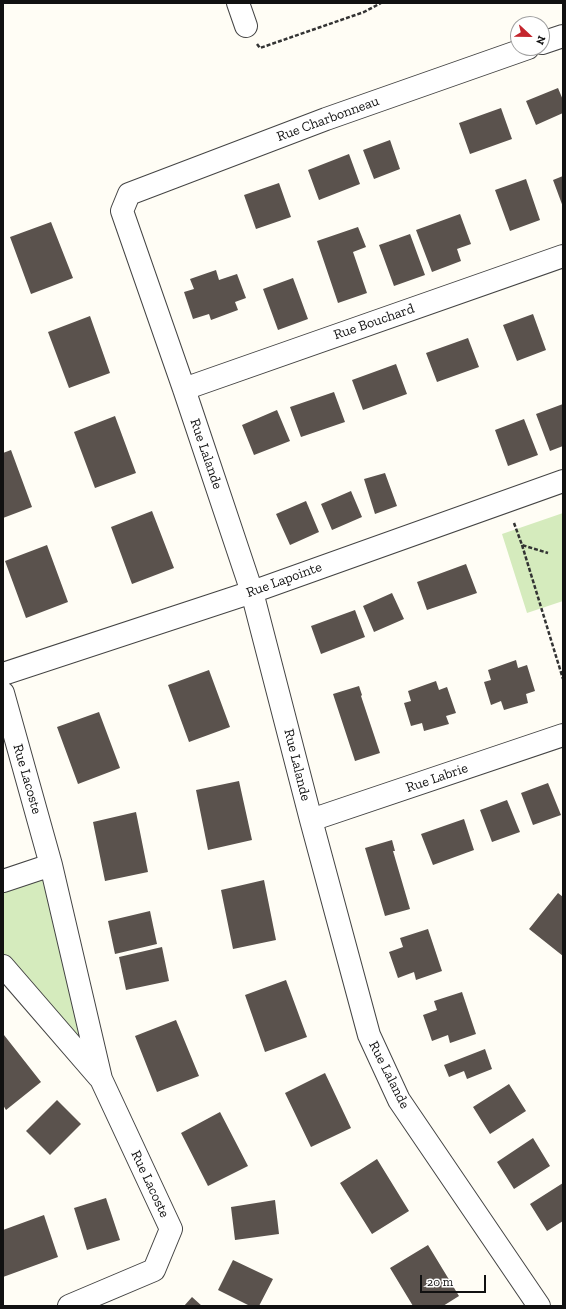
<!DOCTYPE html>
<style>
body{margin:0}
#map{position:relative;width:566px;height:1309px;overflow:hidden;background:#fffdf5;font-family:"Zilla Slab",serif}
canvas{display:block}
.frame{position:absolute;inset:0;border:4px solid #111;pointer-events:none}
.north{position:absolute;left:510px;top:16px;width:40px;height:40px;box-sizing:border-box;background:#fff;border:1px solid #a0a0a0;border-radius:50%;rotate:112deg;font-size:11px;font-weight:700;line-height:16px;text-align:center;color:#111}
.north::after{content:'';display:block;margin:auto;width:14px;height:18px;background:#c4262e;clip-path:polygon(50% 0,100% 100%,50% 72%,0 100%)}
.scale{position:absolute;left:420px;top:1275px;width:66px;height:18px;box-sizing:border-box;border:2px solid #111;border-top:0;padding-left:5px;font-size:12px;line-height:14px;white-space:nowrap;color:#111;-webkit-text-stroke:3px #fff;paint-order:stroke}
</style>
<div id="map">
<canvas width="566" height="1309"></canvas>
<div class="frame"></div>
<div class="north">N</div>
<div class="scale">20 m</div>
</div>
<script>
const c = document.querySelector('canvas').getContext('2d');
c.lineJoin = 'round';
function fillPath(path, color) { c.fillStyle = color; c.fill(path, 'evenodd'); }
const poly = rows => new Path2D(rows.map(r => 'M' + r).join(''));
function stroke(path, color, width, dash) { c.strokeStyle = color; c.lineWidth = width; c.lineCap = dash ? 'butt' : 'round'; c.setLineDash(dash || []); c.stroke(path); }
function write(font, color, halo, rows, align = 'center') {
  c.font = font + ' "Zilla Slab",serif'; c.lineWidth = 4; c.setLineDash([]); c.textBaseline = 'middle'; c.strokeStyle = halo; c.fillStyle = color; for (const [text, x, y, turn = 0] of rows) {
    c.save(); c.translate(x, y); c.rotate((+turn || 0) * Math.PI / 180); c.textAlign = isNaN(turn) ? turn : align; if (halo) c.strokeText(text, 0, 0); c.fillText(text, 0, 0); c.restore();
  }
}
fillPath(poly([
 [563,513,563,601,527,613,502,534],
 [51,865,101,1079,3,966,3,881]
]), '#d5ebbd');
fillPath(poly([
 [558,88,563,100,563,113,536,125,526,101],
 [501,108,512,139,470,154,459,123],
 [390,140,400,169,374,179,363,150],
 [349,154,360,184,319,200,308,170],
 [563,176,563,207,553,180],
 [526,179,540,220,510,231,495,190],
 [279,183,291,217,256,229,244,195],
 [460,214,471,244,457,249,461,261,432,272,416,230],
 [51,222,73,278,31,294,10,237],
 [358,227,366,247,353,252,367,293,338,303,317,241],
 [410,234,425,275,394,286,379,245],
 [216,270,219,280,237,274,246,298,235,302,238,310,211,320,209,314,193,319,184,292,194,289,190,279],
 [293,278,308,319,278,330,263,289],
 [533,314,546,350,517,361,503,325],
 [90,316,110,373,69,388,48,332],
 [468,338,479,367,437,382,426,353],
 [396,364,407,394,363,410,352,380],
 [334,392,345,422,301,437,290,407],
 [563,404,563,446,550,451,536,414],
 [277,410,290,441,254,455,242,425],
 [115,416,136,473,95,488,74,432],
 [524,419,538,455,508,466,495,430],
 [11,450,32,507,3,518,3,453],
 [385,473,397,506,375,514,364,479],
 [351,491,362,517,332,530,321,504],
 [306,501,319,532,290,545,276,514],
 [152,511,174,568,132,584,111,527],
 [47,545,68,602,26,618,5,561],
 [466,564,477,593,427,610,417,582],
 [392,593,404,619,374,632,363,606],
 [355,610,365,637,321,654,311,626],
 [516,660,518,668,527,665,535,691,526,694,528,703,504,710,501,701,491,705,484,682,491,680,488,670],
 [209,670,230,727,189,742,168,685],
 [436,681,439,690,447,687,456,713,446,716,449,724,424,731,422,723,411,726,404,703,411,701,408,691],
 [359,686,362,695,361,696,380,753,355,761,333,694],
 [99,712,120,768,78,784,57,727],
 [239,781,252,840,208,850,196,790],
 [548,783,561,815,533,825,521,793],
 [507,800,520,832,492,842,480,810],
 [136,812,148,872,105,881,93,822],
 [464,819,474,850,433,865,421,834],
 [392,840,395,851,393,851,410,909,385,916,365,848],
 [264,880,276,940,233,949,221,890],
 [558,893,563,897,563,956,529,929],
 [150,911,157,944,115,954,108,921],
 [428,929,442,971,416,980,414,972,398,978,389,952,403,947,400,938],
 [162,947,169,981,126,990,119,957],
 [286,980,307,1037,265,1052,245,995],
 [462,992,476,1034,450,1043,448,1035,432,1041,423,1015,437,1010,434,1001],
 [176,1020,199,1076,157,1092,135,1036],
 [4,1035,41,1082,6,1110,3,1105,3,1036],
 [485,1049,492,1069,467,1079,464,1071,449,1077,444,1065],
 [325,1073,351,1128,311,1147,285,1093],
 [509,1084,526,1111,490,1134,473,1107],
 [57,1100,81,1124,50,1155,26,1131],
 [220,1112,248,1166,208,1186,181,1133],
 [533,1138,550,1166,514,1189,497,1162],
 [377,1159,409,1211,372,1234,340,1183],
 [563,1183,563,1221,547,1231,530,1204],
 [106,1198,120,1240,87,1250,74,1208],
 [275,1200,279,1234,235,1240,231,1207],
 [44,1215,58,1257,3,1277,3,1230],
 [428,1245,459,1296,443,1306,413,1306,390,1268],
 [233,1260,273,1279,259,1306,250,1306,218,1290],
 [192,1297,202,1306,184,1306]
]), '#5a524d');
const minor = poly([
 [238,3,246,26],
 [542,43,563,36],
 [528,48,326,119,129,194,122,211,184,389,252,592,311,820,369,1035,399,1100,539,1306],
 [184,389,563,256],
 [3,674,252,592,563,481],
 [3,693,51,865,101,1079,171,1229,154,1270,69,1306],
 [311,820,563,735],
 [3,881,51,865],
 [3,966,99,1077]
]);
stroke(minor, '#444', 24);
stroke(poly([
 [257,44,260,48,364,12,381,3],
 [514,523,522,545,548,553],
 [522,545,563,679]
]), '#333', 2.5, [4, 2]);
stroke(minor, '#fff', 22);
write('14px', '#111', '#fff', [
 ["Rue Charbonneau",328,119,-20],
 ["Rue Bouchard",374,322,-19],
 ["Rue Lalande",206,454,71],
 ["Rue Lapointe",284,580,-20],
 ["Rue Lalande",297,765,76],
 ["Rue Labrie",437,778,-19],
 ["Rue Lacoste",27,779,74],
 ["Rue Lalande",389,1075,63],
 ["Rue Lacoste",150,1184,65]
]);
</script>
